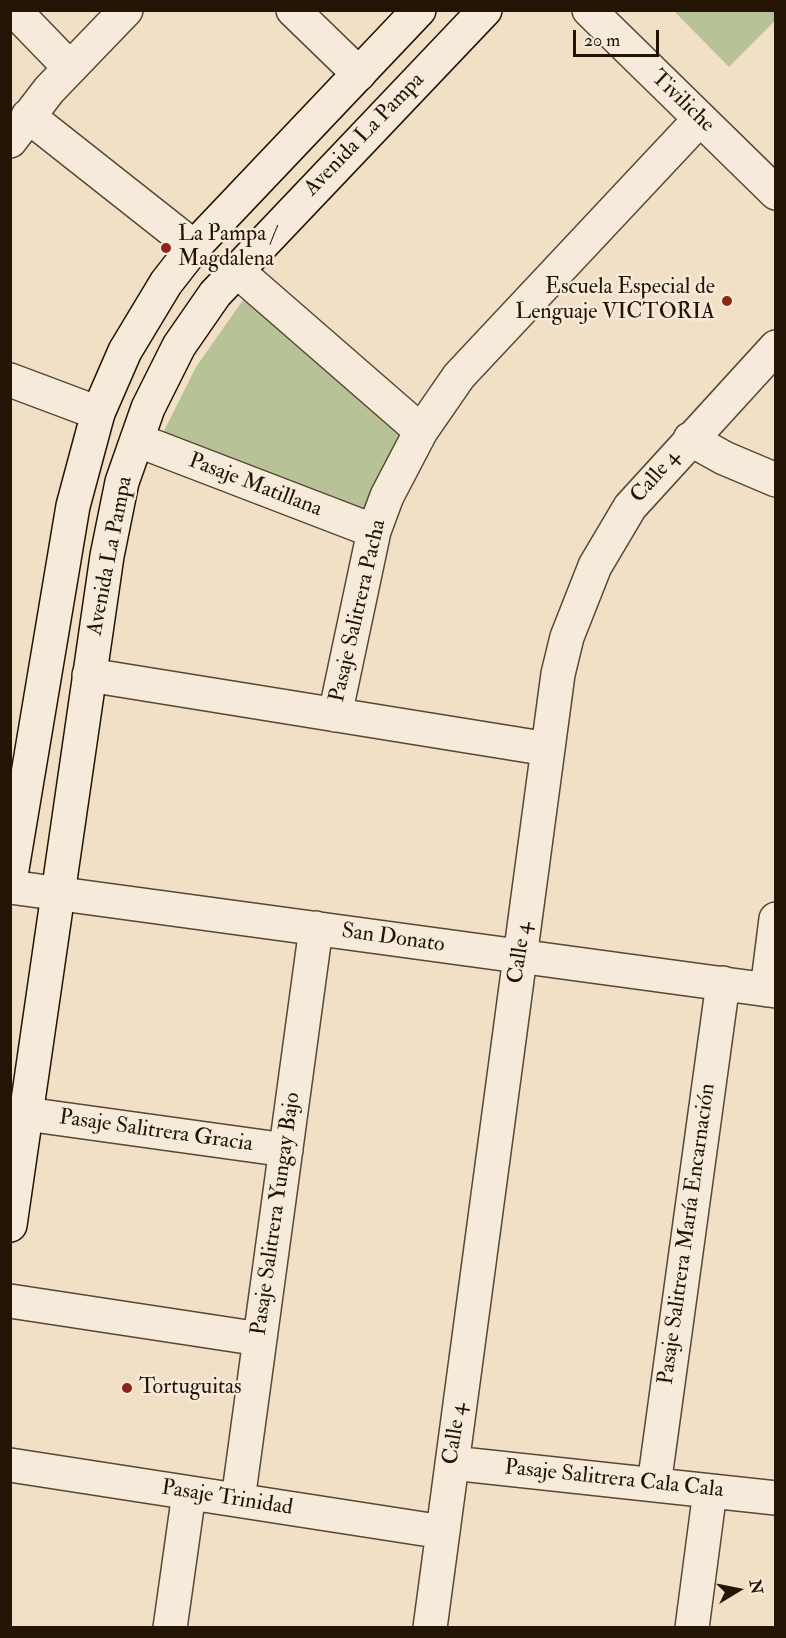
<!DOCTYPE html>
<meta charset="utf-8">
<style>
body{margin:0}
#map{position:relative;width:786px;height:1638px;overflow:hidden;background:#f1e0c6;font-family:"IM FELL Double Pica",serif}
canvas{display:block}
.frame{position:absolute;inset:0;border:12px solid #241404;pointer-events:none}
.north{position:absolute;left:708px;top:1560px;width:60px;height:60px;-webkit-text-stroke:4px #f6ebda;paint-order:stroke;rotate:80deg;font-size:16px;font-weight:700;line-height:24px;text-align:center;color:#241404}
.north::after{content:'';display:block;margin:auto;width:21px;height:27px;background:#241404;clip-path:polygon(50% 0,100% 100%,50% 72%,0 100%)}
.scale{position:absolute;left:573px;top:30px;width:86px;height:27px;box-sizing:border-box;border:3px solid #241404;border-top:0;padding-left:8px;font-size:18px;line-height:21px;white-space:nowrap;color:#241404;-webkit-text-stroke:4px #f6ebda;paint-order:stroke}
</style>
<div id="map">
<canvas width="786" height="1638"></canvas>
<div class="frame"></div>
<div class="north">N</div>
<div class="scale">20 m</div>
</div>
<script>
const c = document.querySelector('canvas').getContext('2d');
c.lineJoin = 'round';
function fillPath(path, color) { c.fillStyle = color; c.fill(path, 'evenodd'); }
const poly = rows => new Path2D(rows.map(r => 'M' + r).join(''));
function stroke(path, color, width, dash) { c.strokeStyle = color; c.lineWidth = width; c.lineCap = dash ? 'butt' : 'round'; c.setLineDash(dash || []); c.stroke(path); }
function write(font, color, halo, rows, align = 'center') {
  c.font = font + ' "IM FELL Double Pica",serif'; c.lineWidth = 5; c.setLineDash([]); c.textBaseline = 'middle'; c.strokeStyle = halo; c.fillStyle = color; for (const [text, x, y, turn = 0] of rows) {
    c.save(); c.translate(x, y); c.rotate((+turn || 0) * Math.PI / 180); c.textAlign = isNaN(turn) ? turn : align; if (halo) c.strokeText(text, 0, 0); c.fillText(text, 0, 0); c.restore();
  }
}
fillPath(poly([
 [674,11,775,11,775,21,729,67],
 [245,297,400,429,401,450,363,515,161,437,196,367]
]), '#b7c397');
const street = poly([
 [14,10,70,68],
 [293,10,359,74],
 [589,10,776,193],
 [28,116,194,247],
 [10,141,49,90,126,10],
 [236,270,421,431],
 [10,380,98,413],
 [690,439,724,458,776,480],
 [137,440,374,531],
 [89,675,548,749],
 [335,715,374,531,387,496,421,431,459,376,700,119],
 [10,887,776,991],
 [767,990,776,919],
 [26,1114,286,1150],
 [10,1301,260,1339],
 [452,1463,776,1498],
 [10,1465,443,1532],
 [654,1485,723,983],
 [238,1500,316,928],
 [170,1628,189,1493],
 [430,1628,558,674,567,637,595,566,630,507,776,347],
 [692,1628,710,1491]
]);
const secondary = poly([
 [10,881,73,506,98,413,125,351,166,283,194,247,419,10],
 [10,1225,107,556,122,482,148,408,179,346,215,294,485,10]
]);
stroke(street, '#574734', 36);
stroke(secondary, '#241404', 36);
stroke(street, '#f6ebda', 33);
stroke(secondary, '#f6ebda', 33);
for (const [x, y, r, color] of [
 [166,248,6,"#8f2418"],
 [727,301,6,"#8f2418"],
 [127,1388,6,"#8f2418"]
]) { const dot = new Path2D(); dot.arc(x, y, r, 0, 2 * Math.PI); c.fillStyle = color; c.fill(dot); stroke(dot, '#f6ebda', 2); }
write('22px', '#241404', '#f6ebda', [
 ["Tiviliche",682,102,44],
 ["Avenida La Pampa",365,135,-46],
 ["Calle 4",656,477,-49],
 ["Pasaje Matillana",255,486,21],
 ["Avenida La Pampa",111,556,-79],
 ["Pasaje Salitrera Pacha",359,611,-77],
 ["San Donato",393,939,8],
 ["Calle 4",521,953,-82],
 ["Pasaje Salitrera Gracia",156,1132,8],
 ["Pasaje Salitrera Yungay Bajo",277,1214,-82],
 ["Pasaje Salitrera María Encarnación",688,1234,-82],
 ["Calle 4",456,1434,-82],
 ["Pasaje Salitrera Cala Cala",614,1480,6],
 ["Pasaje Trinidad",227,1499,9]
]);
write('22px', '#241404', '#f6ebda', [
 ["La Pampa /",178,235],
 ["Magdalena",178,260],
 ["Escuela Especial de",715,288,"right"],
 ["Lenguaje VICTORIA",715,313,"right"],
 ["Tortuguitas",139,1388]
], 'left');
</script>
